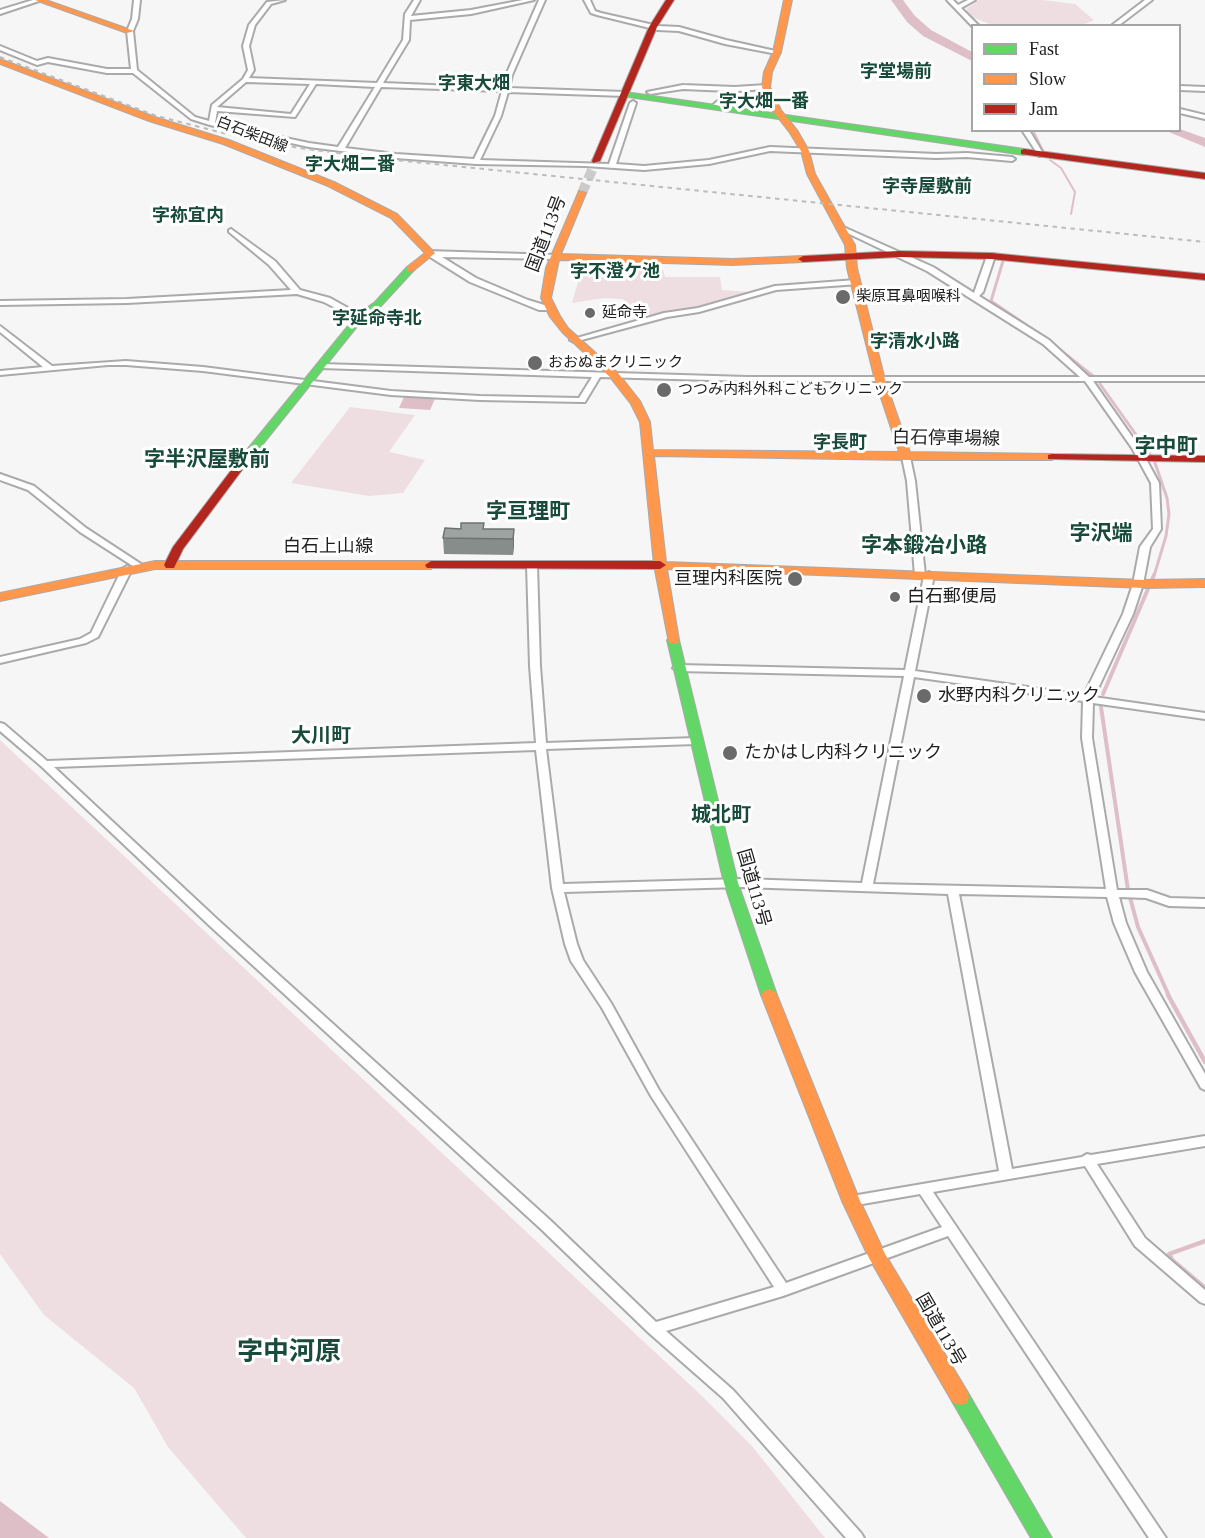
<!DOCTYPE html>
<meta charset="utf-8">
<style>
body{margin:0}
#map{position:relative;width:1205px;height:1538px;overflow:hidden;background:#f7f6f6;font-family:"Times New Roman",serif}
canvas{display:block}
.legend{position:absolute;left:971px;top:24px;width:210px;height:108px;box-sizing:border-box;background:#fff;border:2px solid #a6a5a5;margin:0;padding:8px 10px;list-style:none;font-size:18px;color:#201f1f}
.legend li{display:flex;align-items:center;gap:12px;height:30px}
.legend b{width:30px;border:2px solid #a6a5a5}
</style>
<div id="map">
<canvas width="1205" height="1538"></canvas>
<ul class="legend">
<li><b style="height:8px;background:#63d668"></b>Fast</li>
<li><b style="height:8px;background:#ff974d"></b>Slow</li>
<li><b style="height:8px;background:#b3261e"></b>Jam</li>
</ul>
</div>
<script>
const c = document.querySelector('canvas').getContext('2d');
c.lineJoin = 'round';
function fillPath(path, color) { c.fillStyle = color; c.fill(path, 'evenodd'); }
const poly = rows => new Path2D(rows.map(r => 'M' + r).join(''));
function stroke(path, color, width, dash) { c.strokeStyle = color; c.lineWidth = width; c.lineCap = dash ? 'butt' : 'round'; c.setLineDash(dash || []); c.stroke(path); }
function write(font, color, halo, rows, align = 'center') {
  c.font = font + ' "Times New Roman","Noto Sans JP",serif'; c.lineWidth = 6; c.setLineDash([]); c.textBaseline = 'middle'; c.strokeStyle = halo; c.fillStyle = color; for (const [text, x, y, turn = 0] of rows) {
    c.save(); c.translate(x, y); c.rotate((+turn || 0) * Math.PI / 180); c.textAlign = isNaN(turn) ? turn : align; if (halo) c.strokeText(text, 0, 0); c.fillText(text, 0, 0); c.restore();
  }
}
fillPath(poly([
 [978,0,1042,0,1075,4,1094,20,1083,25,992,25,967,15,967,8],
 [603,268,663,270,665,277,720,277,722,290,750,292,751,295,698,308,670,310,645,318,638,316,623,299,604,298,572,303,581,271],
 [350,407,415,415,389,452,425,460,403,493,369,496,291,483],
 [0,740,702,1396,752,1446,825,1538,246,1538,168,1447,134,1388,44,1315,0,1254]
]), '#eedee2');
fillPath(poly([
 [404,397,435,399,430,410,399,408],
 [0,1501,49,1538,0,1538]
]), '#debfc8');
stroke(poly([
 [1033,130,1043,151],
 [1050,160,1061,168,1075,192,1071,214]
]), '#debfc8', 2);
stroke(poly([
 [1003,261,991,301,1041,335],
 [1054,345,1093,376],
 [1100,384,1154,460,1167,498,1169,514,1166,536,1154,576]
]), '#debfc8', 3);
stroke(poly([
 [1103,694,1154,575],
 [1101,707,1128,890,1138,927,1169,996]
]), '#debfc8', 4);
stroke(poly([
 [1168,995,1205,1062],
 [1205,1241,1169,1254,1172,1260,1205,1288]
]), '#debfc8', 4.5);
fillPath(poly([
 [891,0,903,0,915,16,931,30,972,52,972,61,923,36,907,22,891,0],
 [1180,129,1205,138,1205,147,1164,130,1180,129]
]), '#debfc8');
stroke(poly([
 [582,193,596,161]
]), '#cccbcb', 10, [10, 5]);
const street = poly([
 [33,0,42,0,0,14,0,10,33,0],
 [134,0,140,0,138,19,133,31,137,70,195,117,209,121,212,105,243,79,248,70,243,46,249,25,267,2,285,0,271,4,255,25,249,46,254,70,249,78,377,83,403,40,405,14,414,0,420,0,411,16,471,10,523,0,534,0,471,14,410,20,409,40,383,83,503,88,506,75,539,0,545,0,512,75,509,88,625,92,628,94,625,96,508,92,501,116,480,160,609,164,630,103,633,101,636,103,616,164,644,166,709,160,770,147,936,154,967,153,1012,157,1015,159,1012,161,967,157,936,158,770,151,709,164,644,170,585,166,476,164,396,158,309,147,210,125,191,119,133,73,107,73,48,62,37,65,0,50,0,46,37,61,48,58,107,69,131,69,127,31,132,19,134,0],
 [246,82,310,84,291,114,217,107,246,82],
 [316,84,375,87,338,147,309,143,215,123,217,111,295,117,316,84],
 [381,87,502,91,495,116,474,159,396,154,345,148,381,87],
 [584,0,590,0,595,11,601,13,658,26,679,27,726,40,780,52,777,54,725,44,679,31,658,30,597,15,591,13,584,0],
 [947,0,953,0,958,5,968,0,975,0,961,8,979,26,972,26,947,0],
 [1145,0,1152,0,1118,26,1111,26,1145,0],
 [683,85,735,87,766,85,769,87,766,89,737,91,715,108,712,106,713,105,729,91,683,89,650,94,647,92,683,85],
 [1180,86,1205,87,1205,91,1180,90,1180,86],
 [1180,109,1205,115,1205,119,1180,113,1180,109],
 [1022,130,1029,130,1044,155,1043,156,1039,156,1022,130],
 [841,226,933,267,974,293,987,256,994,254,995,256,983,292,979,296,1049,340,1089,377,1205,377,1205,381,1093,381,1140,448,1159,483,1161,529,1150,547,1143,584,1133,614,1094,697,1205,713,1205,719,1093,703,1092,738,1117,890,1147,890,1170,898,1205,899,1205,907,1169,906,1146,898,1119,897,1126,923,1147,972,1205,1074,1205,1090,1201,1088,1135,972,1114,923,1107,897,959,894,1012,1169,1082,1157,1087,1154,1091,1155,1205,1136,1205,1146,1097,1164,1145,1238,1205,1290,1205,1304,1200,1302,1135,1246,1085,1166,933,1192,1166,1538,1149,1538,948,1236,783,1296,666,1331,733,1390,861,1533,864,1538,846,1538,723,1398,649,1333,541,1229,210,926,41,766,0,731,0,723,4,724,47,761,536,743,530,666,527,565,532,562,537,565,540,666,546,743,696,738,701,741,696,744,546,749,563,884,742,879,862,883,904,676,678,671,673,668,678,665,905,670,924,576,920,578,915,575,907,481,902,457,906,454,910,457,915,481,925,575,929,572,934,575,915,671,1084,695,1123,614,1133,584,1140,547,1153,529,1151,483,1132,448,1085,381,747,381,600,377,585,402,582,402,480,400,391,395,203,371,126,365,108,365,0,375,0,371,43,367,0,332,0,326,52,366,126,361,203,367,391,391,480,396,579,398,592,377,321,368,317,366,321,364,747,377,1080,377,1043,344,927,271,839,229,837,228,841,226],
 [914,677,1083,701,1082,738,1106,889,873,884,914,677],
 [536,750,552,888,565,944,571,961,602,1008,651,1096,774,1287,656,1322,551,1221,218,920,54,767,536,750],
 [742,887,948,894,999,1171,846,1197,844,1201,846,1205,851,1206,920,1194,942,1227,786,1283,659,1090,611,1003,583,960,577,944,564,892,742,887],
 [231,229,275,261,300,290,330,298,364,317,357,319,324,302,297,294,127,303,0,305,0,301,127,299,291,290,269,265,229,232,229,230,231,229],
 [427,251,558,255,559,257,555,259,442,257,476,278,528,300,554,308,550,310,539,310,470,282,427,255,427,251],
 [856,280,859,280,859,284,776,290,699,312,667,317,574,342,570,340,664,313,698,308,775,286,856,280],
 [0,474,34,486,86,528,144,566,142,568,136,568,80,532,28,490,0,480,0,474],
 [127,566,132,569,98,637,86,643,0,663,0,657,80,639,91,633,122,569,127,566]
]);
const fast = poly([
 [625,92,1024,149,1028,152,1024,155,622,96,621,94,625,92],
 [407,267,415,269,381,306,363,319,250,460,242,460,242,456,357,315,375,302,407,267],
 [673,636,679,640,738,883,777,995,774,999,769,1001,764,999,761,995,724,883,667,640,673,636],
 [960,1389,967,1391,1052,1538,1031,1538,953,1403,951,1397,953,1391,960,1389]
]);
const slow = poly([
 [35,0,46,0,134,31,127,33,35,0],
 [784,0,792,0,781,52,772,72,770,87,781,110,797,130,809,151,815,174,855,245,857,268,885,380,910,452,1052,454,1057,457,1052,460,906,460,654,456,666,562,1144,580,1205,579,1205,587,1144,588,667,569,679,640,677,643,669,643,654,565,640,422,631,404,610,377,562,332,550,317,541,298,546,268,579,191,586,193,561,254,733,259,803,256,808,259,803,262,733,265,559,260,551,298,560,316,568,328,618,373,640,401,650,422,653,450,899,452,875,380,847,268,845,245,807,174,801,151,790,133,773,111,762,87,764,72,773,52,784,0],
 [0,59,155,117,229,140,334,182,397,214,435,253,413,271,407,271,407,267,425,253,391,218,328,186,223,144,149,121,0,64,0,59],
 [155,561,431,561,437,565,431,569,155,569,0,601,0,593,155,561],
 [769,989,774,991,777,995,860,1201,885,1254,967,1391,969,1397,967,1403,960,1405,953,1403,869,1258,842,1201,761,995,764,991,769,989]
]);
const jam = poly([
 [666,0,674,0,657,27,600,161,593,163,592,161,649,27,666,0],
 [1024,149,1205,173,1205,179,1021,154,1021,150,1024,149],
 [898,251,991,253,1205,274,1205,280,991,259,898,257,803,262,798,259,803,256,898,251],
 [1052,454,1205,456,1205,462,1048,459,1048,455,1052,454],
 [246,455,251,458,183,549,174,568,166,568,164,565,173,547,242,456,246,455],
 [431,561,660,561,666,565,660,569,427,568,425,565,431,561]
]);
stroke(street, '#abaaaa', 4);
stroke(fast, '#abaaaa', 2);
stroke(slow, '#abaaaa', 2);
stroke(jam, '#abaaaa', 2);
fillPath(street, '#fefefe');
fillPath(fast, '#63d668');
fillPath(slow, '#ff974d');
fillPath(jam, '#b3261e');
stroke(poly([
 [0,57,157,116,223,133,299,148,385,159,1205,242]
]), '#bcbcbc', 2, [4.5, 4.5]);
fillPath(poly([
 [484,523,484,529,514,529,514,545,513,555,444,554,443,538,461,529]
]), '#878d8a');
fillPath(poly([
 [514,529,514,545,513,555,513,539]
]), '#6e7371');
const building = poly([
 [461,523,484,523,483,529,514,529,513,539,443,538,445,528,461,529,461,523]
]);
fillPath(building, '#9da4a1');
stroke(building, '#6e7371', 1.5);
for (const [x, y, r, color] of [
 [843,297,8,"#6b6a6a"],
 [590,313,6,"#6b6a6a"],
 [535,363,8,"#6b6a6a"],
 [664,390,8,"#6b6a6a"],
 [795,579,8,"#6b6a6a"],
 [895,597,6,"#6b6a6a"],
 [924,696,8,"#6b6a6a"],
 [730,753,8,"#6b6a6a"]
]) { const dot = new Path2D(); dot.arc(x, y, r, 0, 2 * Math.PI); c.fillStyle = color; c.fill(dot); stroke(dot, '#fff', 2); }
write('15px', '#201f1f', '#fff', [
 ["白石柴田線",252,135,21]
]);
write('15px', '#201f1f', '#fff', [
 ["柴原耳鼻咽喉科",856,297],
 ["延命寺",602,313],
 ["おおぬまクリニック",548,363],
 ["つつみ内科外科こどもクリニック",678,390]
], 'left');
write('bold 18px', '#184b3b', '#fff', [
 ["字堂場前",896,72],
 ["字東大畑",474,84],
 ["字大畑一番",764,102],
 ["字大畑二番",350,165],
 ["字寺屋敷前",927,187],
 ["字祢宜内",188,216],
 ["字不澄ケ池",615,272],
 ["字延命寺北",377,319],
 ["字清水小路",915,342],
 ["字長町",840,443]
]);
write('18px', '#201f1f', '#fff', [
 ["国道113号",547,234,-69],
 ["白石停車場線",946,439,1],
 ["白石上山線",328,547],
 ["国道113号",753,888,74],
 ["国道113号",940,1330,60]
]);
write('18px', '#201f1f', '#fff', [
 ["亘理内科医院",782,579,"right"],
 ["白石郵便局",907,597],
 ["水野内科クリニック",938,696],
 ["たかはし内科クリニック",744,753]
], 'left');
write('bold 20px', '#184b3b', '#fff', [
 ["大川町",321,737],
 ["城北町",721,816]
]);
write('bold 21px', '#184b3b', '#fff', [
 ["字中町",1166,448],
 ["字半沢屋敷前",207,461],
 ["字亘理町",528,513],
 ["字沢端",1101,535],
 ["字本鍛冶小路",924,547]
]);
write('bold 26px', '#184b3b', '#fff', [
 ["字中河原",289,1353]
]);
</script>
